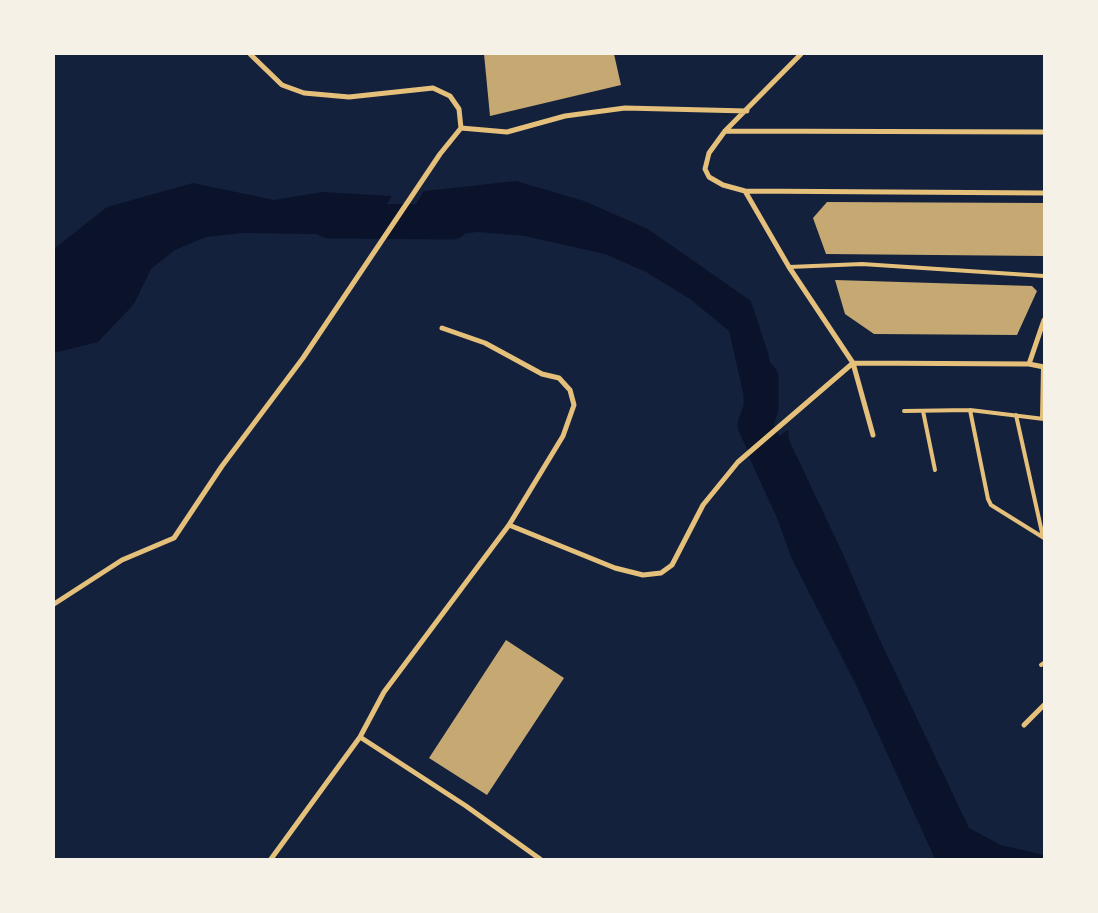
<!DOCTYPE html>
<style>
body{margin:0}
#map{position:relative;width:1098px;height:913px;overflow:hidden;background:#14213d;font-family:Arial,sans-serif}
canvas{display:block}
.frame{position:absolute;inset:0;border:55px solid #f6f1e7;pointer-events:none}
</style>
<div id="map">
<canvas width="1098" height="913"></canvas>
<div class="frame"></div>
</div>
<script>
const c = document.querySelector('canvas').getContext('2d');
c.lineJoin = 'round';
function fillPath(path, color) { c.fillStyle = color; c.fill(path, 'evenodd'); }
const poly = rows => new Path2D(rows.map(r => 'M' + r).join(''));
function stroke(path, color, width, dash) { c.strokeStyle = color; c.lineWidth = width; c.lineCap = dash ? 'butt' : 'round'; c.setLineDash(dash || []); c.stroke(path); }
fillPath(poly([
 [516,181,584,201,648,229,751,301,769,356,774,411,744,431,747,410,729,331,690,299,646,272,605,254,524,236,478,232,440,236,396,236,424,191],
 [193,183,274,200,322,192,392,196,367,235,244,233,206,237,175,250,151,269,134,304,98,342,54,353,54,249,107,207],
 [788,430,789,440,843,554,878,636,969,828,1001,845,1044,855,1044,859,936,859,934,857,856,685,791,557,777,518,749,457]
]), '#0b132b');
stroke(poly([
 [329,221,452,222],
 [761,378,761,408,755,425,785,490]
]), '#0b132b', 35);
fillPath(poly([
 [484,54,614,54,621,85,490,116],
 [827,202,1044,203,1044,256,826,254,813,218],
 [835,280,1032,286,1037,291,1017,335,874,334,845,314],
 [506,640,564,678,487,795,429,758]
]), '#c6a872');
stroke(poly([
 [789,267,862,264,1044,276],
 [904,411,970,410],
 [923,411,935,470],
 [1016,415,1043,537],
 [1042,418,1043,367],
 [1044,419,970,410,988,499,991,505,1044,538],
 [1041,665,1044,663]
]), '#e5c07b', 4);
stroke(poly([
 [801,54,725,131,709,153,705,169,709,177,723,185,745,191,1044,193],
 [461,128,507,132,565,116,625,108,747,111],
 [725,131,1044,132],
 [745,191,789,267,853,363,873,435],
 [1029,364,1044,320],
 [509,525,615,568,643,575,661,573,672,565,703,505,738,462,853,363,1029,364,1044,367],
 [54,604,122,560,174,538,222,466,303,358,440,154,461,128,459,109,450,96,433,88,349,97,304,93,282,85,250,54],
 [1024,725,1044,705],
 [360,737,466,806,540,859],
 [271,859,360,737,384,692,509,525,563,436,574,405,570,390,559,378,542,374,485,343,442,328]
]), '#e5c07b', 5);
</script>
